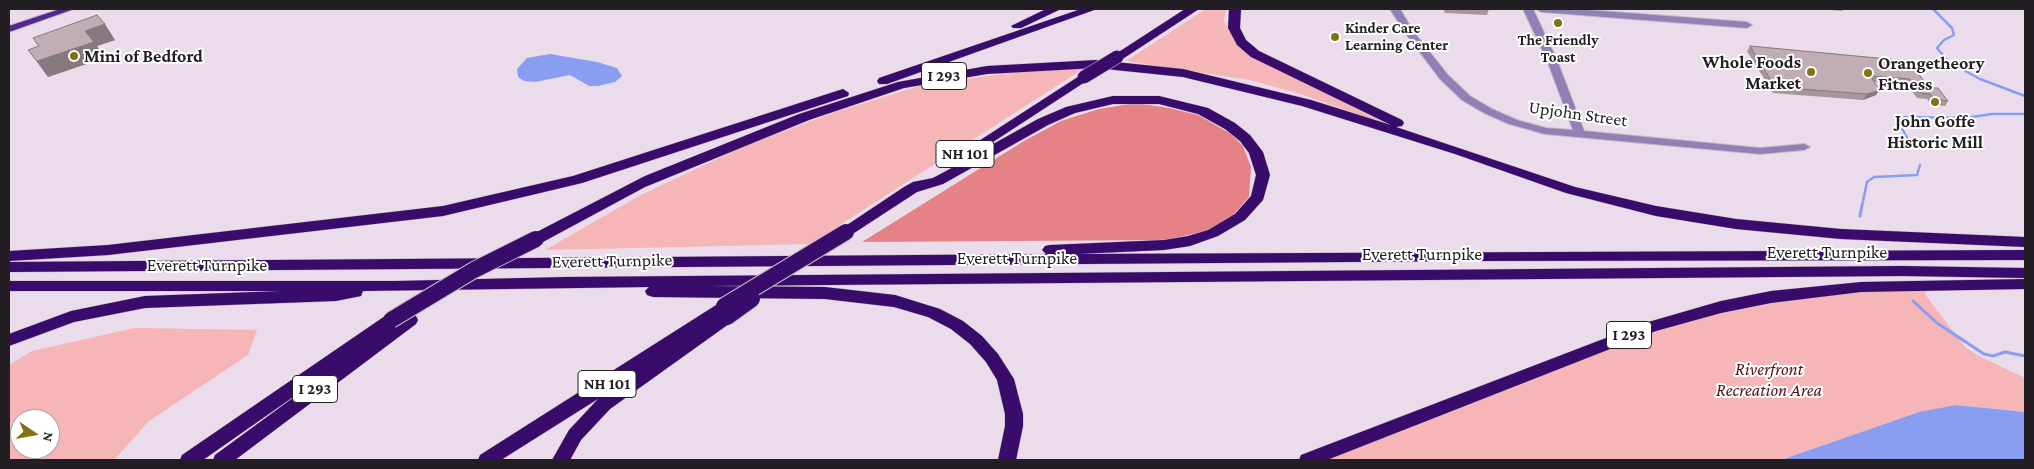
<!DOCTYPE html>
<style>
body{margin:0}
#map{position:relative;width:2034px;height:469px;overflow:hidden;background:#eadcea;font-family:"Crimson Pro",serif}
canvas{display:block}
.frame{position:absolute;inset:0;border:10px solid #231e23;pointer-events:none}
.north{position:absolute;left:10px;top:409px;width:50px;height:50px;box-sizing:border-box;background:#fff;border:1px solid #a7a5a7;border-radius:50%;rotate:102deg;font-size:14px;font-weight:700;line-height:20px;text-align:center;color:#231e23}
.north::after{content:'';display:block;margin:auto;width:18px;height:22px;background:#837212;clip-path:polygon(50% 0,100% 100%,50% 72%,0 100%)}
</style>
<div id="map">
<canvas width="2034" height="469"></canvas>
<div class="frame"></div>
<div class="north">N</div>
</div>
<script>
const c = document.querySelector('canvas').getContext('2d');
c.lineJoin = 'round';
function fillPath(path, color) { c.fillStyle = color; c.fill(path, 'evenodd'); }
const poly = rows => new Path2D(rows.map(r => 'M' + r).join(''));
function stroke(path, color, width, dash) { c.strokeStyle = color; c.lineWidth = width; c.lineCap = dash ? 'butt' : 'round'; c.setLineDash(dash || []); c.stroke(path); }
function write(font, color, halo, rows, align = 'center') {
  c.font = font + ' "Crimson Pro",serif'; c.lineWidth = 4; c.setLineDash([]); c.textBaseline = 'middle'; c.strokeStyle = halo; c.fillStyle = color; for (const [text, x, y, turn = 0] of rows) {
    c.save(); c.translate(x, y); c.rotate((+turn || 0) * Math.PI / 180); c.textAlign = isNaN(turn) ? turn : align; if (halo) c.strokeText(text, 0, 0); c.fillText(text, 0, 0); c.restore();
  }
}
fillPath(poly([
 [1206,9,1226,9,1224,21,1236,44,1267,63,1389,125,1300,94,1250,80,1126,61],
 [1083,69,810,244,545,250,639,196,740,148,835,112,926,84,1027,71],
 [1921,286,1927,297,1965,347,1977,355,2025,378,2025,412,1956,405,1919,412,1781,460,1315,460,1671,322,1748,301],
 [135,328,257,330,248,355,149,421,114,460,9,460,9,365,32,351],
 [20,419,50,419,50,449,20,449]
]), '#f6b5b6');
fillPath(poly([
 [1136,103,1169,108,1198,115,1231,134,1243,146,1251,167,1249,197,1228,221,1202,232,1165,240,862,242,1024,141,1061,121,1099,109]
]), '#e58286');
fillPath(poly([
 [550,54,597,62,617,68,622,76,615,82,598,86,589,86,570,75,535,82,524,81,518,77,517,69,527,58],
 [1956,405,2025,412,2025,460,1781,460,1919,412]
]), '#899ef0');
stroke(poly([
 [1933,9,1952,28,1954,35,1944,40,1937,48,1949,62,1980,79,2025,96],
 [1911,145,1900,125,1900,120,1905,117,1965,118,1992,114,2025,114],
 [1862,206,1867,182,1874,177,1917,175,1920,165]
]), '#899ef0', 2.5);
stroke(poly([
 [1860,216,1862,205],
 [1913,301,1937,323,1984,354,1993,356,2005,352,2025,356]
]), '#899ef0', 3);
const street = poly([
 [1390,9,1400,9,1413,31,1448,75,1470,96,1492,109,1517,120,1546,128,1573,130,1547,60,1523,9,1533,9,1557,60,1584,131,1760,148,1804,144,1810,147,1804,150,1760,154,1545,134,1509,124,1484,113,1462,100,1440,79,1406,34,1390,9],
 [1536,9,1575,9,1747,22,1752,25,1747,28,1541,12,1536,9]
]);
const primary = poly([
 [60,9,74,9,9,32,9,26,60,9]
]);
const highway = poly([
 [1046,9,1061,9,1021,28,1013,28,1011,26,1046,9],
 [1081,9,1097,9,887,84,879,84,877,81,879,78,1081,9],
 [1185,9,1199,9,1121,60,1113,60,1111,57,1185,9],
 [1229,9,1241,9,1240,28,1246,40,1259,51,1402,120,1404,123,1402,126,1396,127,1575,187,1656,206,1736,219,1841,229,2025,237,2025,247,1841,239,1736,229,1656,216,1566,193,1455,154,1302,106,1183,77,1096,68,987,74,904,88,809,120,645,187,541,243,531,243,528,239,531,235,645,176,799,114,898,82,987,66,1096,60,1183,69,1311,100,1391,125,1251,57,1237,45,1228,28,1229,9],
 [1084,73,1088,74,1090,77,1088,80,970,157,1038,119,1066,107,1113,96,1159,96,1208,108,1235,123,1250,135,1263,152,1270,175,1263,200,1245,220,1218,236,1190,246,1164,250,1078,254,2025,250,2025,260,1484,261,9,272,9,262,1046,254,1042,250,1045,246,1050,245,1164,240,1188,236,1208,230,1235,214,1251,196,1256,175,1249,153,1240,141,1225,129,1198,114,1159,104,1113,104,1075,113,1048,125,943,184,917,192,851,235,841,235,839,232,841,229,904,187,913,182,933,178,961,163,953,162,951,159,1084,73],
 [843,89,849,93,848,96,582,183,443,216,108,255,9,261,9,251,108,245,443,206,573,176,843,89],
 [1901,266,2025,268,2025,278,1901,276,708,286,825,287,895,295,940,309,963,321,982,336,998,354,1014,379,1023,414,1023,426,1016,460,998,460,1005,426,1005,414,997,380,986,362,970,344,951,329,928,317,894,307,825,299,653,297,647,295,645,291,649,287,363,291,361,296,336,301,145,308,74,322,9,346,9,334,71,311,145,296,281,291,9,291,9,281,396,281,566,277,1901,266],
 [2025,279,2025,289,1861,292,1771,303,1721,313,1656,331,1327,460,1299,460,1301,455,1645,323,1721,301,1771,291,1861,282,2025,279],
 [724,300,730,302,732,306,728,311,733,313,735,317,733,321,610,409,581,440,570,460,552,460,569,430,598,399,609,392,501,460,478,460,480,455,724,300],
 [391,314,397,316,399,320,410,314,416,316,418,320,416,324,235,460,213,460,215,455,316,381,203,460,180,460,182,455,385,316,391,314]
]);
stroke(street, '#c6bac6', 2);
stroke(primary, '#c6bac6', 2);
stroke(highway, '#c6bac6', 1);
fillPath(street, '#9180b6');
fillPath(primary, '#52288a');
fillPath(highway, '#390b6a');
const highwayBridgeFar1 = poly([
 [1084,77,1117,57]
]);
const highwayBridge = poly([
 [724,306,846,232],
 [727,317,752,299],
 [391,320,474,270,536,239]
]);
stroke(highwayBridgeFar1, '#c6bac6', 14, []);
stroke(highwayBridge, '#c6bac6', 18, []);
stroke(highwayBridgeFar1, '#390b6a', 13);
stroke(highwayBridge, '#390b6a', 16);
fillPath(poly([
 [1443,9,1489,9,1487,15,1445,13],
 [1828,9,1843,9,1842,11,1829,10],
 [33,38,115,40,97,46,104,58,48,77,28,50,38,46],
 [1750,46,1909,61,1929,88,1948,101,1945,106,1931,105,1927,99,1917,98,1907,85,1874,82,1876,95,1863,100,1773,93,1747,51]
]), '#a5959c');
fillPath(poly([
 [105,24,115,40,97,46,104,58,48,77,37,61,85,31],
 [1880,90,1876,95,1863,100,1867,94]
]), '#86797f');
const building = poly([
 [97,15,105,24,85,31,94,42,37,61,28,50,39,46,33,38,97,15],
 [1750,46,1909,61,1929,88,1938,88,1948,101,1935,99,1930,94,1921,93,1910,79,1870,76,1880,90,1867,94,1775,87,1750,46]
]);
fillPath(building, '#c0adb5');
stroke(building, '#86797f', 1);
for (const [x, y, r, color] of [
 [1558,23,5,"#837212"],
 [1335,37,5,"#837212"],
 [74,56,5,"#837212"],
 [1811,72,5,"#837212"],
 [1868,73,5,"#837212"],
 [1935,102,5,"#837212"]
]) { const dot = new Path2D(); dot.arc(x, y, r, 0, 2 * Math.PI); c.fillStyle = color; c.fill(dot); stroke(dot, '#fff', 2); }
write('bold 15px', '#231e23', '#fff', [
 ["Kinder Care",1345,28],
 ["Learning Center",1345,45],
 ["The Friendly",1558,40,"center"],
 ["Toast",1558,57,"center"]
], 'left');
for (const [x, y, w] of [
 [944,76,45],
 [965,154,58],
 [1629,335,45],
 [607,384,58],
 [315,389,45]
]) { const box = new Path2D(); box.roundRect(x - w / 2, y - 13.5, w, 27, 4); c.fillStyle = '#fff'; c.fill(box); stroke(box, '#231e23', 1); }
write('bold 16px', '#231e23', null, [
 ["I 293",944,76],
 ["NH 101",965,154],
 ["I 293",1629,335],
 ["NH 101",607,384],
 ["I 293",315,389]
]);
write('bold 18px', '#231e23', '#fff', [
 ["Mini of Bedford",84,56],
 ["Whole Foods",1801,62,"right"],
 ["Market",1801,83,"right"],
 ["Orangetheory",1878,63],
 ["Fitness",1878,84],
 ["John Goffe",1935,121,"center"],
 ["Historic Mill",1935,142,"center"]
], 'left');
write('18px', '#231e23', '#fff', [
 ["Upjohn Street",1578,114,8],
 ["Everett Turnpike",1827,252],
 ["Everett Turnpike",1422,254],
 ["Everett Turnpike",1017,258],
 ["Everett Turnpike",612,261,-1],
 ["Everett Turnpike",207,265]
]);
write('italic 18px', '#50121a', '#fff', [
 ["Riverfront",1769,369],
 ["Recreation Area",1769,390]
]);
</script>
